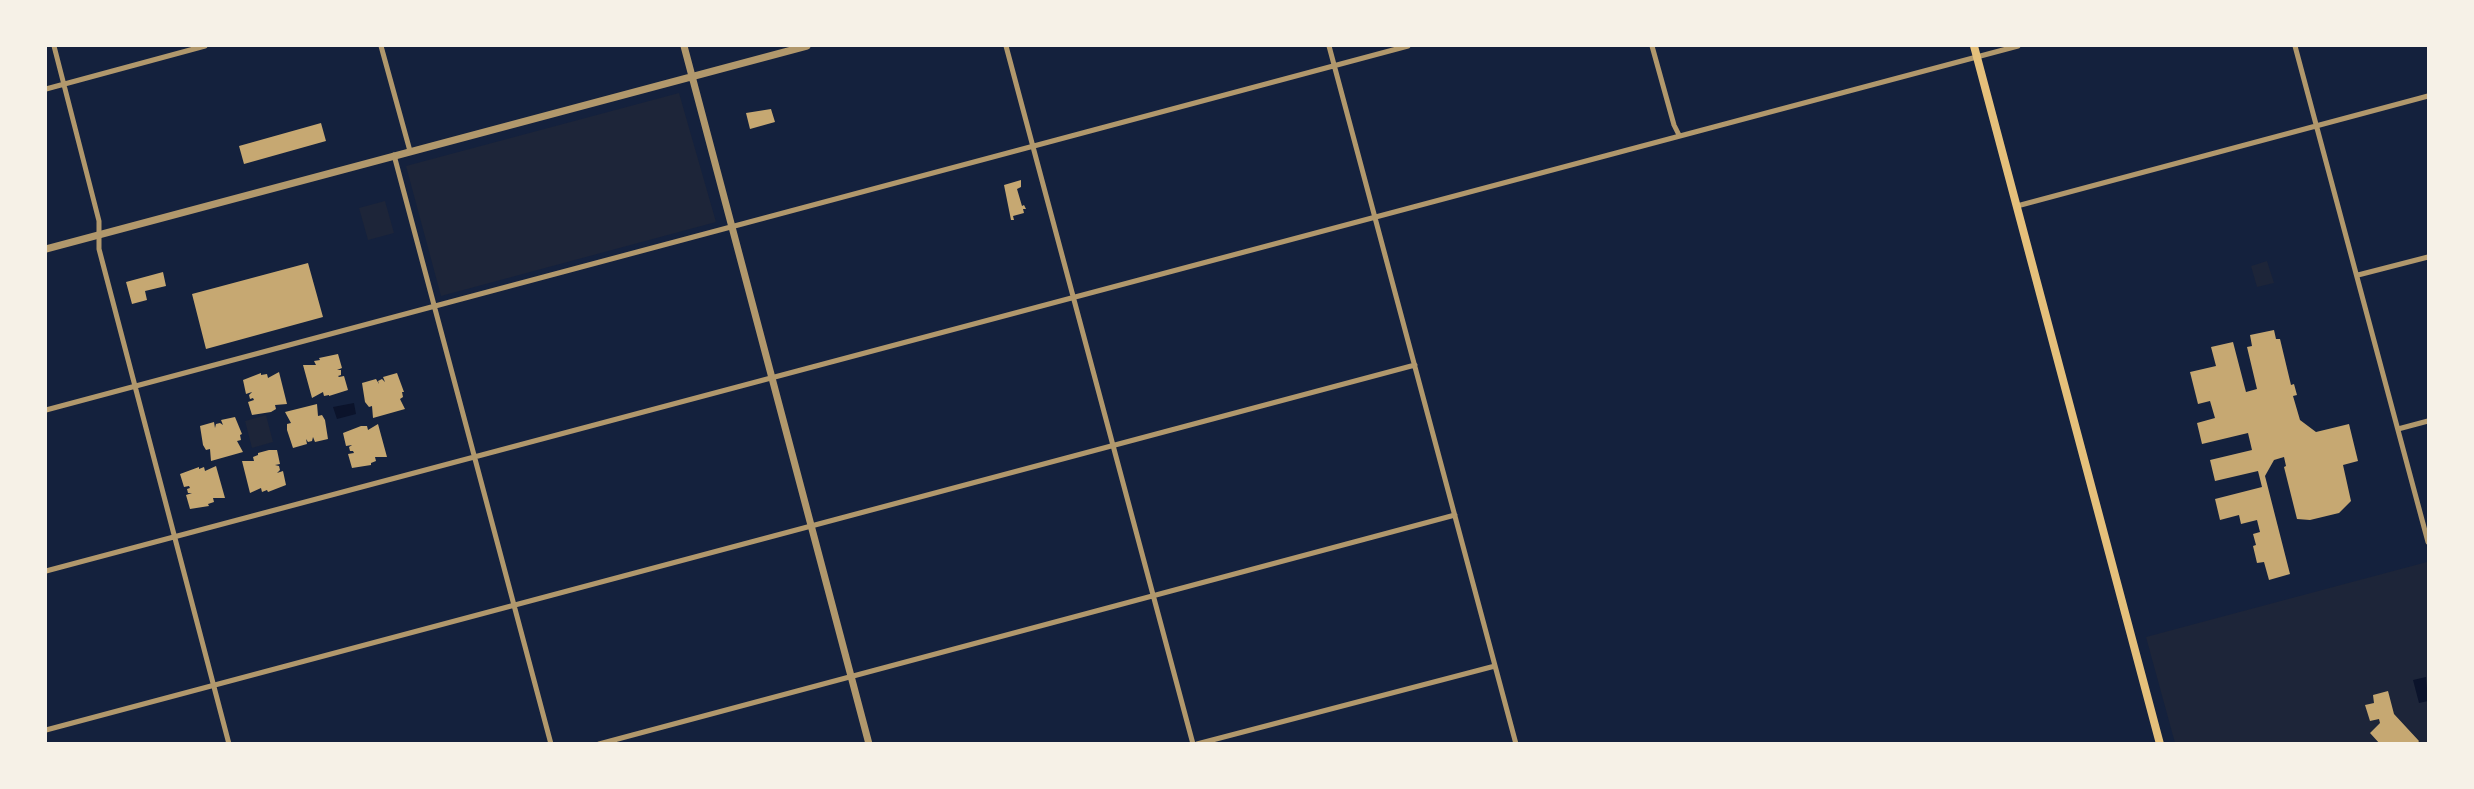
<!DOCTYPE html>
<style>
body{margin:0}
#map{position:relative;width:2474px;height:789px;overflow:hidden;background:#14213d;font-family:Inter,sans-serif}
canvas{display:block}
.frame{position:absolute;inset:0;border:47px solid #f6f1e7;pointer-events:none}
</style>
<div id="map">
<canvas width="2474" height="789"></canvas>
<div class="frame"></div>
</div>
<script>
const c = document.querySelector('canvas').getContext('2d');
c.lineJoin = 'round';
function fillPath(path, color) { c.fillStyle = color; c.fill(path, 'evenodd'); }
const poly = rows => new Path2D(rows.map(r => 'M' + r).join(''));
function stroke(path, color, width, dash) { c.strokeStyle = color; c.lineWidth = width; c.lineCap = dash ? 'butt' : 'round'; c.setLineDash(dash || []); c.stroke(path); }
fillPath(poly([
 [679,93,716,222,441,296,406,166],
 [385,201,394,233,368,240,359,208],
 [2267,261,2274,283,2257,287,2251,266],
 [266,415,273,442,252,448,245,421],
 [2427,562,2428,570,2428,743,2175,743,2146,637]
]), '#1d2539');
fillPath(poly([
 [354,403,356,414,337,419,333,407],
 [2426,677,2428,701,2419,703,2413,680]
]), '#0b132b');
fillPath(poly([
 [771,109,775,122,750,129,746,113],
 [321,123,326,141,244,164,239,146],
 [1021,180,1021,187,1017,189,1022,206,1024,205,1026,209,1023,209,1024,213,1013,216,1014,220,1011,220,1004,185],
 [308,263,323,317,206,349,192,294],
 [163,272,166,286,145,291,147,300,132,304,126,282],
 [2274,330,2276,339,2280,339,2291,385,2294,384,2297,395,2293,396,2300,420,2316,432,2349,424,2358,461,2343,465,2351,501,2339,513,2310,520,2297,519,2284,467,2286,466,2284,457,2274,460,2265,476,2290,574,2269,580,2264,562,2257,563,2253,546,2256,545,2253,534,2260,532,2257,520,2241,524,2239,515,2220,520,2215,499,2262,487,2258,471,2215,481,2210,460,2252,450,2248,433,2202,444,2197,423,2215,418,2210,401,2198,404,2190,372,2216,366,2211,347,2233,342,2246,392,2257,389,2247,347,2252,346,2250,335],
 [338,354,342,368,337,370,341,370,341,375,338,376,339,377,344,376,348,390,329,396,329,395,324,396,323,392,312,398,303,365,316,365,314,361,320,360,319,358],
 [279,372,287,404,275,405,276,409,271,412,252,415,248,402,254,400,253,398,250,399,249,395,252,392,246,394,243,380,261,373,261,375,267,374,268,378],
 [397,373,404,392,402,392,403,397,400,399,405,409,373,418,372,406,369,407,365,402,362,383,376,379,379,384,378,381,382,379,385,382,383,377],
 [317,404,318,416,322,415,325,420,328,439,315,442,313,437,312,441,308,442,306,439,307,444,293,448,287,430,287,424,291,423,285,412],
 [235,417,242,434,240,435,241,440,237,441,243,452,211,461,210,449,206,450,203,445,200,426,214,422,215,428,216,424,220,423,223,425,221,420],
 [378,424,387,457,375,457,376,461,371,463,371,465,352,468,348,454,354,453,353,451,350,451,349,447,352,445,346,446,343,433,361,426,367,426,368,430],
 [269,450,277,450,280,464,275,465,279,466,280,470,277,473,283,471,286,485,268,492,267,490,262,492,261,488,250,493,242,461,254,461,253,457,258,455,258,453],
 [216,466,225,498,213,498,214,502,208,504,209,506,190,509,186,495,192,493,188,493,187,489,190,488,189,486,184,487,180,474,199,467,199,469,204,467,205,471],
 [2388,691,2394,714,2419,741,2417,744,2380,744,2370,733,2380,723,2379,719,2370,721,2365,705,2374,703,2373,695]
]), '#c6a872');
stroke(poly([
 [54,46,99,221,99,249,229,744],
 [381,46,410,151],
 [1006,46,1193,744],
 [1329,46,1516,744],
 [1652,46,1674,125,1679,135],
 [2295,46,2428,542],
 [46,89,205,46],
 [394,155,551,744],
 [2017,206,2428,96],
 [2358,275,2428,257],
 [46,410,1408,46],
 [2398,429,2428,421],
 [46,571,2018,46],
 [46,730,1415,365],
 [599,744,1455,515],
 [1197,744,1495,666]
]), '#b1986c', 5);
stroke(poly([
 [684,46,869,744],
 [46,249,807,46]
]), '#b1986c', 7);
stroke(poly([
 [1974,46,2160,744]
]), '#e5c07b', 8);
</script>
